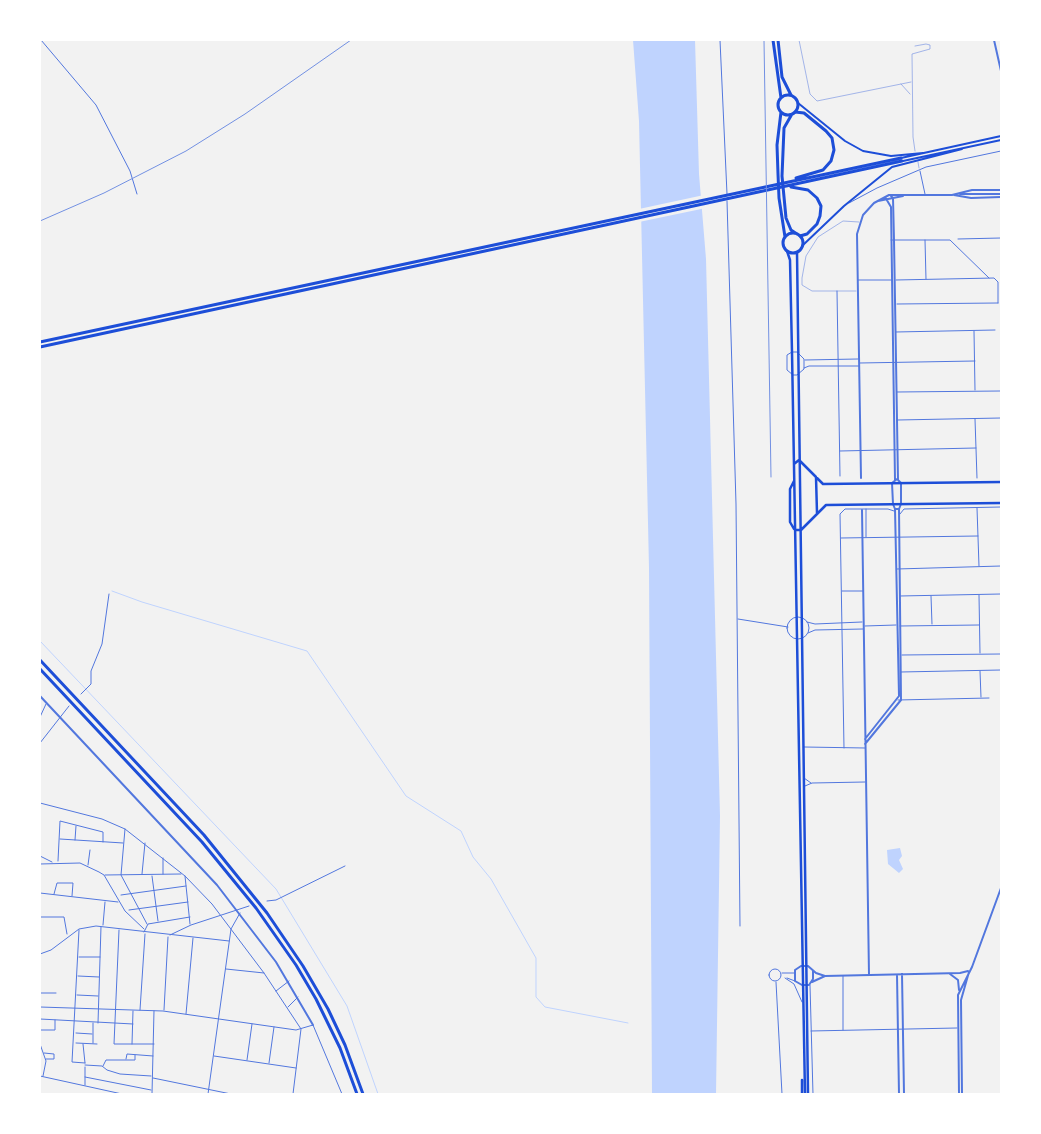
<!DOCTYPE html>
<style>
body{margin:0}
#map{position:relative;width:1041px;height:1134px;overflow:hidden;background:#f2f2f2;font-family:"Sofia Sans Condensed",sans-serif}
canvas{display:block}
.frame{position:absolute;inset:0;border:41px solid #fff;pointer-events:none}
</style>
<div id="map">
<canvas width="1041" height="1134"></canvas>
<div class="frame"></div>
</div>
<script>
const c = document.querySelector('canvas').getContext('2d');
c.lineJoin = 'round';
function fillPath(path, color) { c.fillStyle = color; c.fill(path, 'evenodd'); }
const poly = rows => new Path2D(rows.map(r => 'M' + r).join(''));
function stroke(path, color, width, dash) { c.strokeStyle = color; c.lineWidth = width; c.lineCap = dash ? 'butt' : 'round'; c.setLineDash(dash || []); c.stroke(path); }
fillPath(poly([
 [633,40,695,40,699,174,706,259,720,816,716,1094,652,1094,649,568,639,121],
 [900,848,902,856,899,860,903,869,899,873,888,864,887,850]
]), '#bfd3fe');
fillPath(poly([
 [704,195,706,208,639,222,639,209]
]), '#f2f2f2');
stroke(poly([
 [112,591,142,602,307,651,406,796,461,831,473,857,491,879,536,958,536,997,545,1007,628,1023],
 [40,641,276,889,347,1006,378,1094]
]), '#bfd3fe', 1);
stroke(poly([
 [799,40,810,94,817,101,911,82],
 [915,46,926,44,930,45,930,49,912,54,913,137,915,151],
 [901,84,910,94],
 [918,162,919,168],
 [856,291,812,291,802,285,802,278,806,256,818,237,843,221,859,222]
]), '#5277de', 0.5);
stroke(poly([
 [931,596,932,624],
 [88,865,90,850]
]), '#5277de', 1);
stroke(poly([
 [41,40,96,105,130,171,137,194],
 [720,40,727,194],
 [920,171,925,194],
 [727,201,736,504,740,926],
 [849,203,877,188,926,167,1001,151],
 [958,239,1001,238],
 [891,240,950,240,989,278],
 [925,240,926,279],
 [858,280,892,280],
 [896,280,994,278,998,282,998,303],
 [837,291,840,476],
 [897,304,998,303],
 [974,331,975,390],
 [896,332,995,330],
 [792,352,797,352,804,359,804,369,797,375,793,375,787,370,787,355,792,352],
 [805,360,858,359],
 [860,363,975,361],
 [804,368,809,366,859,366],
 [897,392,1001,391],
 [975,419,977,478],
 [898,420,1001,418],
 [840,451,976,448],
 [977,508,979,566],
 [866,509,866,537],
 [900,514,904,509,1001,507],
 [841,538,978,536],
 [897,569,1001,566],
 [842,591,863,591],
 [979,595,980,653],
 [900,596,1001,594],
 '787 628a11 11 0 1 1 22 0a11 11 0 1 1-22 0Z',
 [738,619,788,627],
 [807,622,815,624,862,622],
 [865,626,896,625],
 [900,626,979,625],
 [808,633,815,630,863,629],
 [902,655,1001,654],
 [980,671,981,697],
 [901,672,1001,670],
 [81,694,91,684,91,671,102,644,109,594],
 [898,700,989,698],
 [40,717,46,704],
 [40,743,69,706],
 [804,747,865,748],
 [844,748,840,514,845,509,888,509,894,511],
 [804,778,811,783],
 [805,786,812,783,865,782],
 [40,803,102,819,125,829,185,876,212,904,264,973,301,1029,293,1094],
 [125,829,121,875,147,924],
 [40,831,40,838],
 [60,839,123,843],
 [75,840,76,826],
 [40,856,52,862],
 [58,861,60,821,103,832,103,842],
 [40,864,80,863,99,872,104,875,125,911,144,929],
 [142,874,145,843],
 [163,874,163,858],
 [105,875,181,874],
 [152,876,158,921],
 [185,876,190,924],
 [40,893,118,902],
 [54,894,57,883,73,883,72,896],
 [121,895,186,886],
 [267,901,276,900,345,866],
 [129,910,188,902],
 [40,917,64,917,67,934],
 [103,925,105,902],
 [79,930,72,1062,85,1063],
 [119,930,114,1044,154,1044],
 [144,932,148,924,190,917],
 [170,935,191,925,249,906],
 [40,954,51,950,79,929,96,926,229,941],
 [79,957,100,957],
 '769 975a6 6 0 1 1 12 0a6 6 0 1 1-12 0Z',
 [226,969,264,973],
 [782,973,794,973],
 [78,976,99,977],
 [843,976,843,1030],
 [785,978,794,984,802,1002],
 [787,978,795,981],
 [776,982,782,1094],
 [810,985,813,1094],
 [276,991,289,981],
 [40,993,56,993],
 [77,995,98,996],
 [40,1007,163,1011,296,1030,313,1025,342,1094],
 [288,1007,298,997],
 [140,1010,145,934],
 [164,1010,168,937],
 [186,1014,193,938],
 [40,1019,133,1024],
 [98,1023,101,927],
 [40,1030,55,1030,55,1020],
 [811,1031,957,1028],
 [76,1033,92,1034],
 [76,1043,97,1044],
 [93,1043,93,1023],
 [40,1044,46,1061,43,1076],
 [83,1044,85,1063],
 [132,1044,133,1011],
 [44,1053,54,1054,54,1059,46,1059],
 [214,1056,296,1068],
 [126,1059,127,1054,153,1056],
 [247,1060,252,1024],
 [269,1063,274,1027],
 [85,1065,102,1066,107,1070,120,1074,151,1076],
 [103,1066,106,1060,135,1060,135,1055],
 [40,1076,122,1094],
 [85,1077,151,1090],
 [153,1078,231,1094],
 [85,1085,85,1067],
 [152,1094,154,1011],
 [208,1094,231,929,240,913]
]), '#5277de', 1);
stroke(poly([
 [994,40,1001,71],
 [960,194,1001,194],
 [954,195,971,198,1001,197],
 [891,196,893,198,894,240,898,480],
 [885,197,891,207,895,480],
 [878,201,903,196],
 [861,478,857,234,863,215,874,203,889,195,952,195,972,190,1001,190],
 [897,479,901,483,901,504,899,509,895,509,893,504,892,483,897,479],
 [862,510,869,975],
 [40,696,217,885,276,962,313,1025],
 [865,739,899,696,895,509],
 [865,744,901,700,899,509],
 [813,971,813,979,809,985,802,985,795,981,795,970,801,966,808,966,816,973,825,976],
 [902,974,904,1094],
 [950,974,958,980,959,990],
 [897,975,899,1094],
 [812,982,825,976,960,973,968,971],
 [959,1094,958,995,972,967,1001,888],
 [962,1094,961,1000,969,972]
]), '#5277de', 2);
stroke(poly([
 [798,103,845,141,863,151,891,156,923,153],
 [901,158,1001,136],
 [903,161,1001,140],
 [802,246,844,206,892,167,962,149]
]), '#1d4ed8', 2);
stroke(poly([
 [787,251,790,260,792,352,805,1094],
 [797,252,808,1094],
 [794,464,799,460,823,484,1001,482],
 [816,477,817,513],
 [794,481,790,489,790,522,794,529],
 [795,530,801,530,826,505,1001,503],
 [802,1094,802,1080]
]), '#1d4ed8', 2.5);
stroke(poly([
 [773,40,781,98],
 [778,40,782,77,791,95],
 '778 105a10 10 0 1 1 20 0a10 10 0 1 1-20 0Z',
 [781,112,777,145,778,174,779,198,785,237],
 [792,114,784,128,782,176,786,218,791,230,797,234],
 '783 243a10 10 0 1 1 20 0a10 10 0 1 1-20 0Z'
]), '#1d4ed8', 3);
stroke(poly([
 [795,112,804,113,826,131,832,138,834,150,831,161,823,170,796,178],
 [791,187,808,190,817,198,821,206,820,216,817,224,807,234,800,236],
 [40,342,901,158],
 [40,347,902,161],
 [40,660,204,835,267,913,303,966,328,1009,345,1045,363,1094],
 [40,669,202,842,256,908,296,965,316,999,340,1048,357,1094]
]), '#1d4ed8', 3);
stroke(poly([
 [764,40,771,477],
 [40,221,104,193,186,151,245,114,351,40]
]), '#7290e2', 1);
</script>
